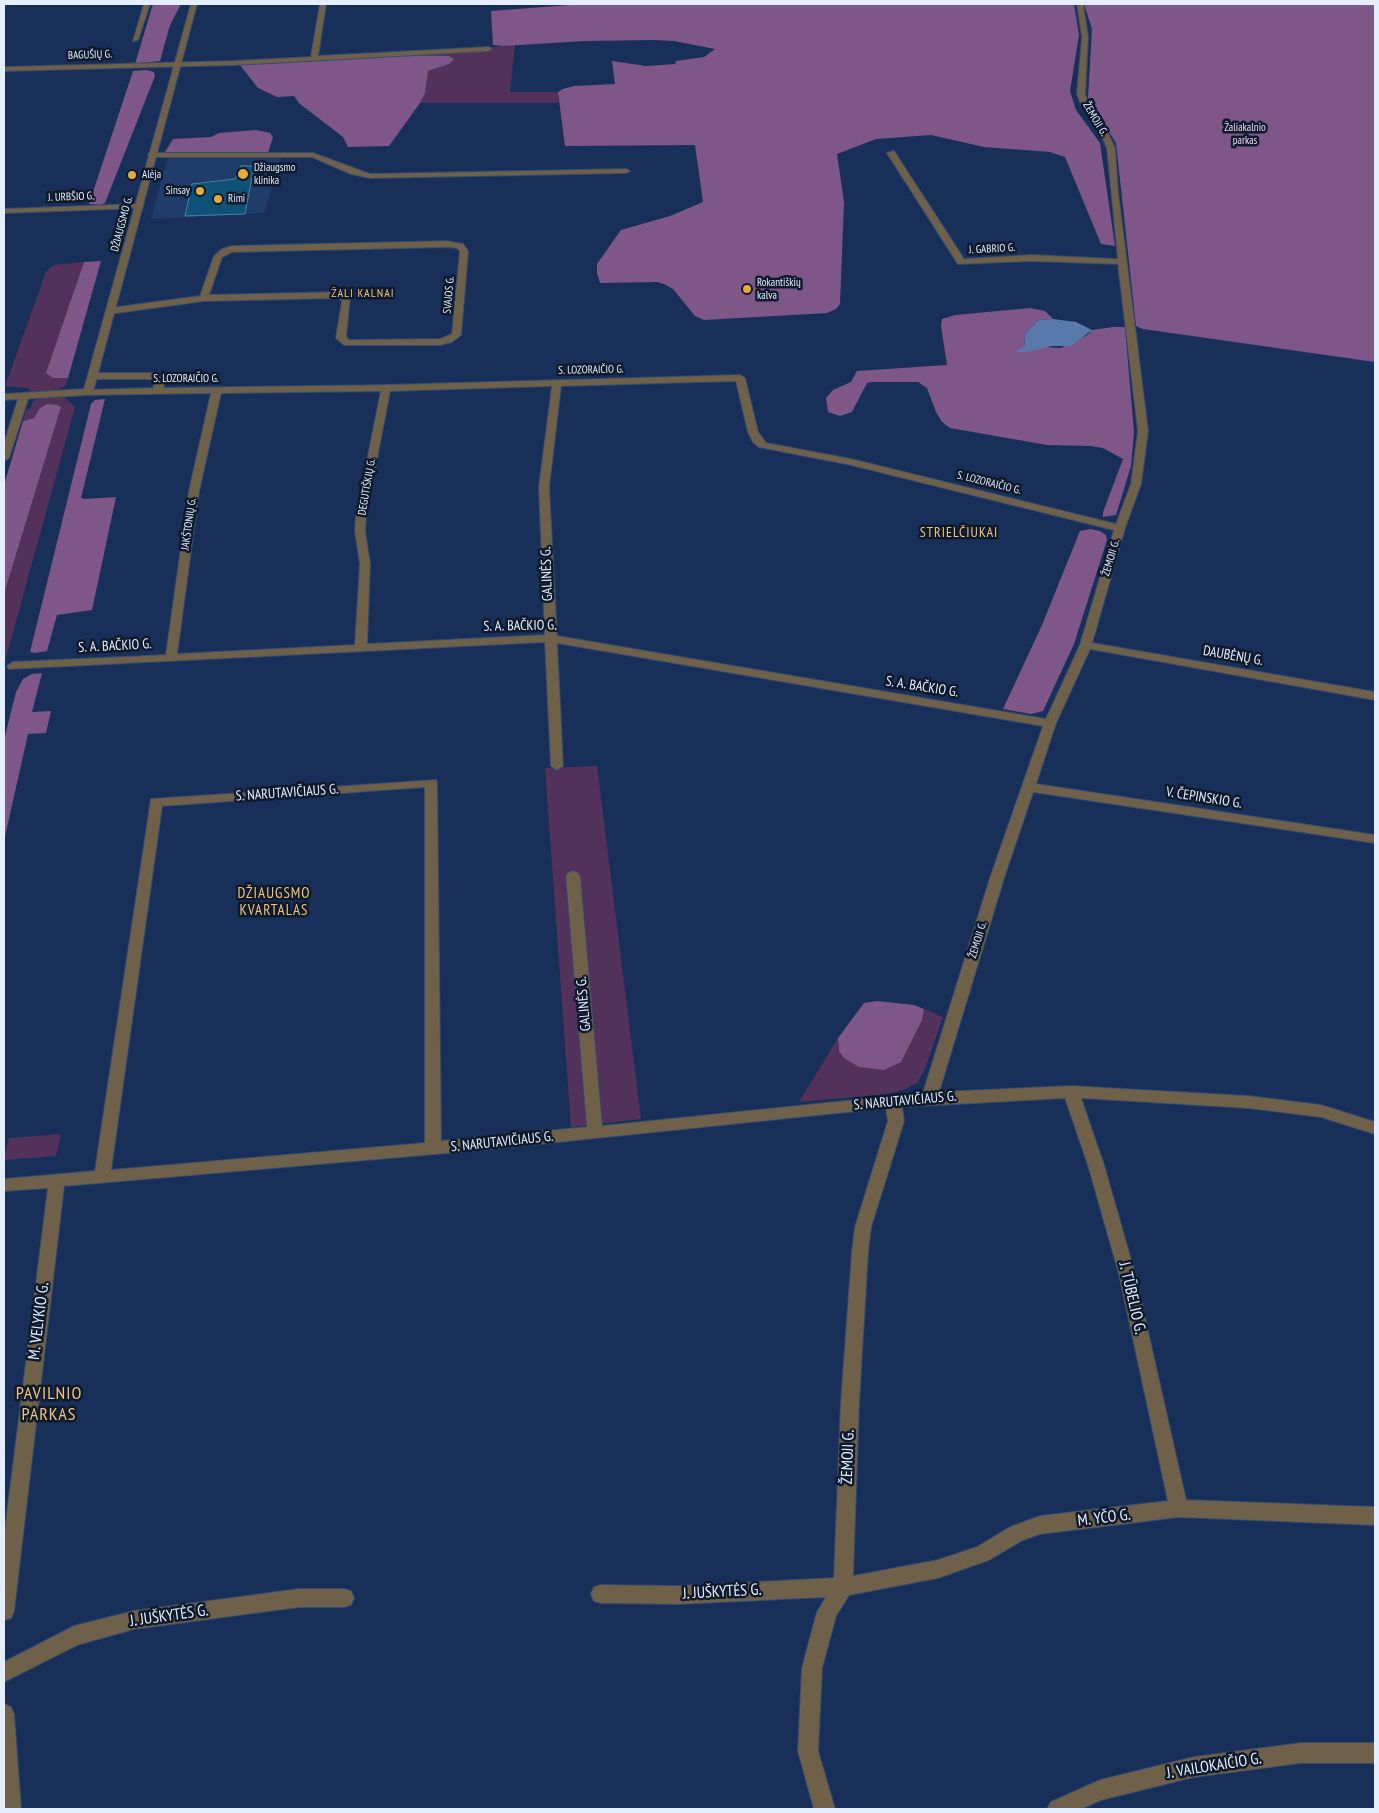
<!DOCTYPE html>
<meta charset="utf-8">
<style>
body{margin:0}
#map{position:relative;width:1379px;height:1813px;overflow:hidden;background:#183059;font-family:"PT Sans Narrow",sans-serif}
canvas{display:block}
.frame{position:absolute;inset:0;border:5px solid #e4eefe;pointer-events:none}
</style>
<div id="map">
<canvas width="1379" height="1813"></canvas>
<div class="frame"></div>
</div>
<script>
const c = document.querySelector('canvas').getContext('2d');
c.lineJoin = 'round';
function fillPath(path, color) { c.fillStyle = color; c.fill(path, 'evenodd'); }
const poly = rows => new Path2D(rows.map(r => 'M' + r).join(''));
function stroke(path, color, width, dash) { c.strokeStyle = color; c.lineWidth = width; c.lineCap = dash ? 'butt' : 'round'; c.setLineDash(dash || []); c.stroke(path); }
function write(font, color, halo, rows, align = 'center') {
  c.font = font + ' "PT Sans Narrow",sans-serif'; c.lineWidth = 5; c.setLineDash([]); c.textBaseline = 'middle'; c.strokeStyle = halo; c.fillStyle = color; for (const [text, x, y, turn = 0] of rows) {
    c.save(); c.translate(x, y); c.rotate((+turn || 0) * Math.PI / 180); c.textAlign = isNaN(turn) ? turn : align; if (halo) c.strokeText(text, 0, 0); c.fillText(text, 0, 0); c.restore();
  }
}
fillPath(poly([
 [168,157,281,158,264,213,151,219]
]), '#203c6a');
fillPath(poly([
 [515,45,510,92,558,92,559,103,420,103,425,93,428,71,440,67,449,56,410,55],
 [84,262,47,373,53,378,68,378,65,386,55,391,32,392,28,388,5,386,46,272,53,265],
 [52,397,65,398,75,407,4,665,4,594,61,407,40,408,34,418,23,421,26,410,31,408,32,403,36,399],
 [597,766,641,1119,571,1127,545,768],
 [924,1009,943,1017,925,1069,917,1083,903,1090,887,1094,799,1102,838,1038,839,1051,922,1020],
 [61,1134,56,1156,4,1160,9,1138]
]), '#52315a');
fillPath(poly([
 [153,4,181,4,170,25,160,61,135,64],
 [582,4,1074,4,1079,35,1070,91,1076,110,1100,143,1115,246,1101,244,1065,157,1050,152,984,147,931,135,876,139,837,154,844,202,840,304,836,309,827,313,704,320,695,316,673,289,664,284,657,282,600,283,597,273,597,264,621,230,670,216,703,202,695,145,565,146,558,92,563,89,574,86,615,84,612,61,646,66,675,64,676,61,704,57,715,49,674,41,653,40,585,41,503,46,493,45,491,11],
 [1084,4,1375,4,1375,362,1143,329,1136,326,1116,143,1088,99,1092,29],
 [410,55,449,56,454,59,449,64,428,71,425,93,420,103,389,146,348,147,343,137,300,104,294,96,277,97,258,88,240,65,240,63],
 [146,70,154,72,155,76,105,203,100,205,89,204,133,71],
 [256,130,270,133,273,137,268,153,165,152,173,139,211,137,219,133],
 [101,261,68,378,53,378,46,373,84,262],
 [1030,308,1045,311,1053,319,1039,320,1035,323,1024,335,1025,346,1061,348,1087,335,1092,330,1113,327,1125,327,1134,432,1131,466,1116,515,1103,517,1103,512,1123,459,1103,448,1091,446,1047,445,950,428,942,422,936,412,927,388,918,382,872,382,867,383,852,412,840,416,828,412,826,398,833,390,851,382,857,371,947,365,941,326,942,319,955,315],
 [105,399,81,498,85,499,116,497,92,610,57,615,47,651,35,653,30,652,91,404,95,400],
 [47,404,57,405,61,407,4,594,4,485,23,421,34,418,40,408],
 [1090,529,1100,531,1106,535,1107,540,1074,644,1043,711,1031,714,1003,709,1042,625,1080,531],
 [42,673,32,712,51,711,46,733,28,734,4,841,4,740,16,692,23,679,32,674],
 [877,1001,914,1005,924,1009,922,1020,901,1062,884,1070,859,1067,844,1058,839,1051,838,1038,864,1003]
]), '#7e5687');
fillPath(poly([
 [1053,319,1076,322,1092,330,1071,346,1052,346,1024,353,1016,351,1025,346,1024,335,1035,323,1039,320]
]), '#5979ad');
const building = poly([
 [241,166,254,166,245,214,185,216,192,184,235,179,241,166]
]);
fillPath(building, '#0e5277');
stroke(building, '#4c81a5', 1);
const minor = poly([
 [144,4,150,4,138,40,133,41,144,4],
 [320,4,326,4,318,56,489,47,492,49,489,51,234,65,4,71,4,67,234,61,311,57,320,4],
 [1077,4,1083,4,1088,37,1085,94,1089,105,1106,129,1115,148,1118,192,1148,431,1141,484,1125,528,1092,643,1375,692,1375,700,1090,649,1056,723,1036,784,1375,835,1375,843,1033,792,1004,878,939,1092,1071,1086,1248,1096,1321,1105,1375,1122,1375,1134,1321,1117,1248,1108,1081,1098,1104,1165,1135,1274,1186,1500,1375,1507,1375,1525,1179,1517,1040,1534,1023,1540,989,1560,938,1578,849,1595,836,1616,822,1668,818,1751,835,1809,814,1809,798,1751,802,1668,817,1612,826,1597,679,1604,601,1603,594,1601,591,1594,594,1587,601,1585,679,1586,834,1578,841,1402,852,1252,855,1227,888,1121,886,1108,471,1151,64,1186,14,1611,11,1618,4,1620,4,1537,48,1188,4,1191,4,1179,95,1171,151,799,436,780,437,783,441,1141,587,1127,566,876,568,873,573,871,578,873,580,876,602,1126,923,1093,990,878,1043,726,557,643,563,766,557,770,551,766,545,642,9,669,7,666,13,662,166,655,189,491,211,393,88,395,85,394,85,390,153,388,156,381,153,379,92,379,87,376,92,373,156,373,166,381,163,388,386,385,740,375,745,378,758,432,766,443,851,459,1116,524,1131,484,1138,431,1118,264,1032,261,958,264,887,153,894,151,964,259,1032,255,1118,259,1107,148,1098,129,1081,105,1077,94,1082,37,1077,4],
 [736,381,748,432,753,442,759,447,851,465,1114,530,1080,645,1046,719,557,636,549,487,561,386,736,381],
 [552,386,539,487,545,635,367,644,370,564,365,531,366,516,390,391,552,386],
 [381,391,356,516,355,531,360,564,355,645,177,654,199,491,221,393,381,391],
 [425,787,425,1143,111,1170,162,806,425,787],
 [1065,1098,1088,1165,1119,1274,1168,1501,1040,1516,1010,1527,977,1547,938,1560,853,1576,859,1402,868,1252,871,1227,904,1121,902,1107,1065,1098],
 [149,153,313,153,370,174,626,169,630,171,626,173,370,178,351,174,312,157,152,157,148,155,149,153],
 [139,204,143,206,142,208,4,213,4,209,139,204],
 [447,241,463,244,468,251,461,335,452,342,440,345,344,345,336,338,342,301,339,298,204,301,110,314,106,311,110,308,200,296,214,256,222,249,232,246,447,241],
 [447,247,457,248,460,251,452,334,440,339,349,340,346,337,350,297,340,292,209,295,222,257,232,252,447,247],
 [24,393,29,396,9,458,4,461,4,443,19,396,24,393],
 [299,1589,344,1589,351,1591,354,1598,351,1605,344,1607,299,1607,134,1629,77,1645,4,1682,4,1662,74,1626,134,1611,299,1589],
 [4,1704,11,1707,14,1714,21,1809,4,1809,4,1704],
 [1301,1743,1375,1743,1375,1763,1301,1763,1194,1777,1101,1800,1081,1809,1047,1809,1051,1802,1100,1780,1194,1757,1301,1743]
]);
const tertiary = poly([
 [191,4,197,4,93,392,88,395,4,400,4,394,84,389,191,4]
]);
stroke(minor, '#354b70', 2);
stroke(tertiary, '#354b70', 2);
fillPath(minor, '#6e6049');
fillPath(tertiary, '#6e6049');
for (const [x, y, r, color] of [
 [243,174,6,"#e7ac37"],
 [132,175,5,"#e7ac37"],
 [200,191,5,"#e7ac37"],
 [218,199,5,"#e7ac37"],
 [747,289,5,"#e7ac37"]
]) { const dot = new Path2D(); dot.arc(x, y, r, 0, 2 * Math.PI); c.fillStyle = color; c.fill(dot); stroke(dot, '#0e192b', 2); }
write('11px', '#e4eefe', '#0e192b', [
 ["BAGUŠIŲ G.",90,55,-2],
 ["ŽEMOJI G.",1095,119,59],
 ["J. URBŠIO G.",71,197,-2],
 ["DŽIAUGSMO G.",122,224,-75],
 ["J. GABRIO G.",992,249,-3],
 ["SVAJOS G.",449,295,-85],
 ["S. LOZORAIČIO G.",591,370,-1],
 ["S. LOZORAIČIO G.",186,379],
 ["S. LOZORAIČIO G.",989,483,14],
 ["DEGUTIŠKIŲ G.",367,487,-80],
 ["JAKŠTONIŲ G.",189,524,-82],
 ["ŽEMOJI G.",1111,558,-74],
 ["ŽEMOJI G.",978,940,-73]
]);
write('11px', '#f2daf8', '#0e192b', [
 ["Žaliakalnio",1245,128],
 ["parkas",1245,141]
]);
write('11px', '#e4eefe', '#0e192b', [
 ["Džiaugsmo",254,168],
 ["klinika",254,181],
 ["Alėja",142,175],
 ["Sinsay",190,191,"right"],
 ["Rimi",228,199],
 ["Rokantiškių",757,283],
 ["kalva",757,296]
], 'left');
c.letterSpacing = '1px';
write('12px', '#eec57f', '#0e192b', [
 ["ŽALI KALNAI",363,294]
]);
c.letterSpacing = '0px';
c.letterSpacing = '1px';
write('14px', '#eec57f', '#0e192b', [
 ["STRIELČIUKAI",959,533]
]);
c.letterSpacing = '0px';
write('14px', '#e4eefe', '#0e192b', [
 ["GALINĖS G.",547,574,-92],
 ["S. A. BAČKIO G.",520,626,-1],
 ["S. A. BAČKIO G.",115,646,-3],
 ["DAUBĖNŲ G.",1233,656,10],
 ["S. A. BAČKIO G.",922,687,9],
 ["S. NARUTAVIČIAUS G.",287,793,-4],
 ["V. ČEPINSKIO G.",1204,798,9],
 ["GALINĖS G.",584,1004,-95],
 ["S. NARUTAVIČIAUS G.",905,1101,-5],
 ["S. NARUTAVIČIAUS G.",502,1142,-6]
]);
c.letterSpacing = '1px';
write('15px', '#eec57f', '#0e192b', [
 ["DŽIAUGSMO",274,894],
 ["KVARTALAS",274,911]
]);
c.letterSpacing = '0px';
write('16px', '#e4eefe', '#0e192b', [
 ["J. TŪBELIO G.",1132,1298,77],
 ["M. VELYKIO G.",39,1321,-83],
 ["ŽEMOJI G.",848,1457,-88],
 ["M. YČO G.",1104,1518,-7],
 ["J. JUŠKYTĖS G.",722,1592,-3],
 ["J. JUŠKYTĖS G.",169,1616,-8],
 ["J. VAILOKAIČIO G.",1214,1766,-9]
]);
c.letterSpacing = '1px';
write('18px', '#eec57f', '#0e192b', [
 ["PAVILNIO",49,1394],
 ["PARKAS",49,1415]
]);
c.letterSpacing = '0px';
</script>
